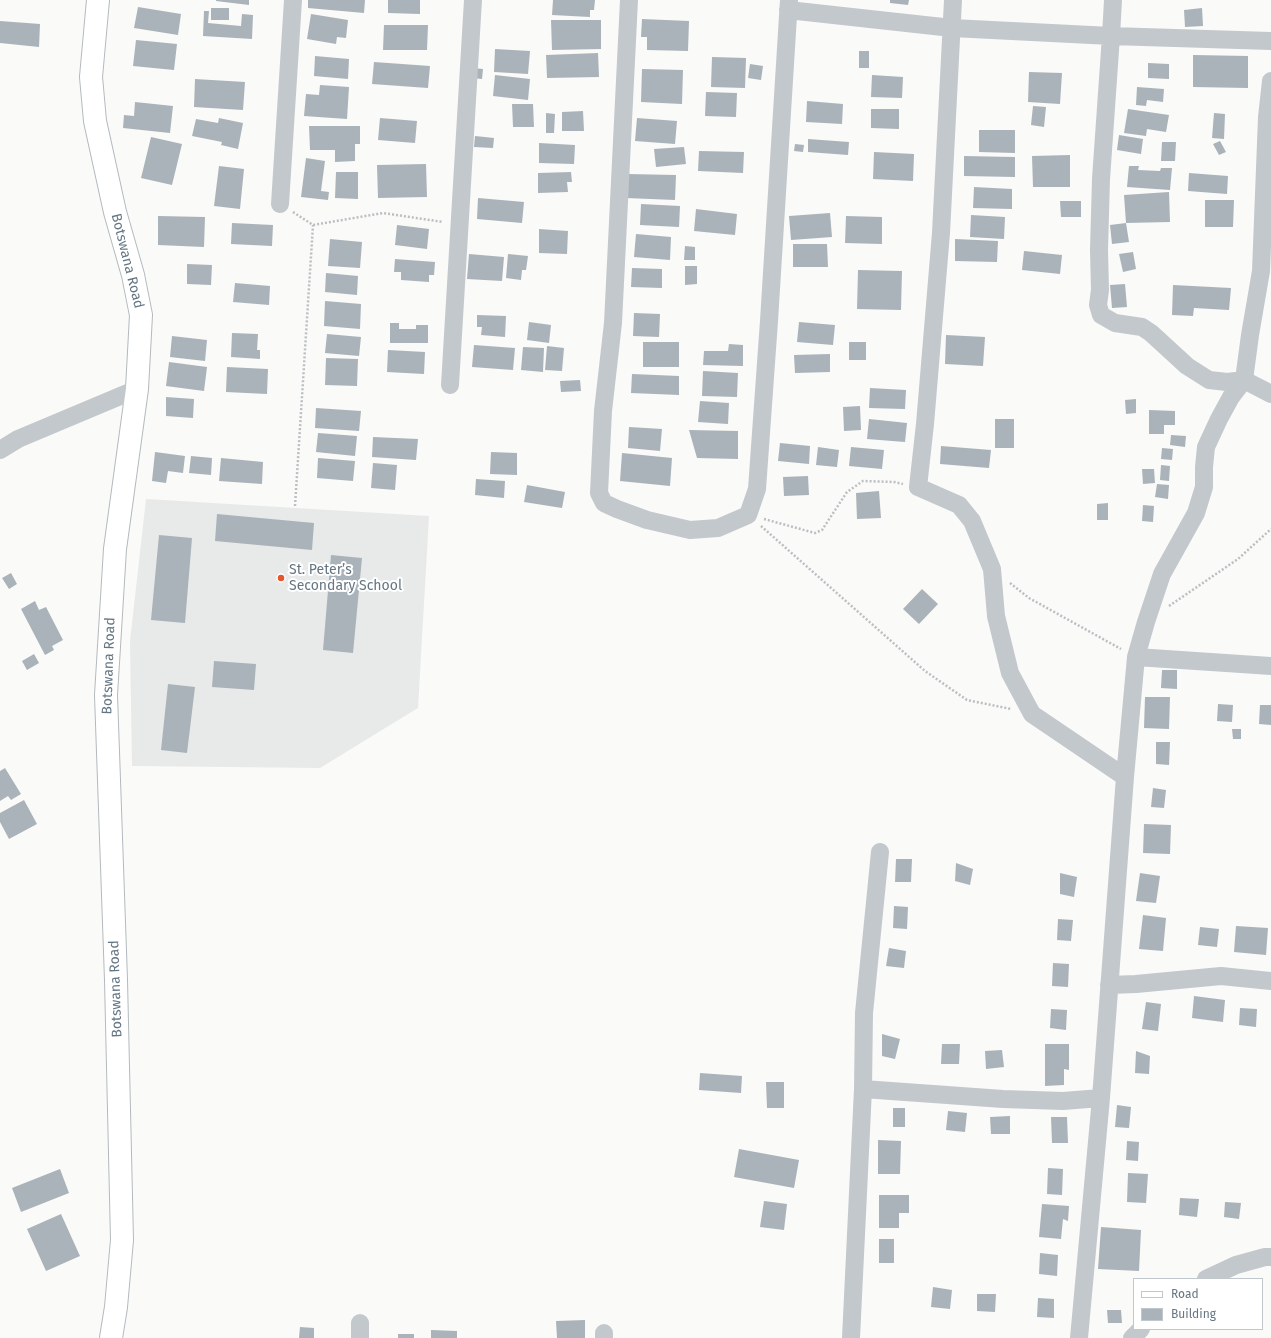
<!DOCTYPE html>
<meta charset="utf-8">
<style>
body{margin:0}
#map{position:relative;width:1271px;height:1338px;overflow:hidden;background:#fafaf8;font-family:"Fira Sans",sans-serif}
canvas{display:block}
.legend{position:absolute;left:1133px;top:1278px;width:130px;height:52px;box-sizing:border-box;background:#fff;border:1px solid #c1c8cd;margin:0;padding:5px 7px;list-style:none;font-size:12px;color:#657683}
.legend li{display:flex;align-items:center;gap:8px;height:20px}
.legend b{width:20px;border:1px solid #c1c8cd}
</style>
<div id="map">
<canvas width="1271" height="1338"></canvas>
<ul class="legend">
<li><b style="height:5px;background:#fff"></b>Road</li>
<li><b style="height:11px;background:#aab3b9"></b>Building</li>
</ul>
</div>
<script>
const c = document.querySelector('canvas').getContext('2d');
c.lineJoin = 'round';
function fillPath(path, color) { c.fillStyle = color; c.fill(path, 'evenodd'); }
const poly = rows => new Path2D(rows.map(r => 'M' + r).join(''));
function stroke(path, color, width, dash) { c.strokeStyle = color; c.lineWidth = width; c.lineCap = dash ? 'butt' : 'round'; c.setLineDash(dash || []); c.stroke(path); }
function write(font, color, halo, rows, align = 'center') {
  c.font = font + ' "Fira Sans",sans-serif'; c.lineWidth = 4; c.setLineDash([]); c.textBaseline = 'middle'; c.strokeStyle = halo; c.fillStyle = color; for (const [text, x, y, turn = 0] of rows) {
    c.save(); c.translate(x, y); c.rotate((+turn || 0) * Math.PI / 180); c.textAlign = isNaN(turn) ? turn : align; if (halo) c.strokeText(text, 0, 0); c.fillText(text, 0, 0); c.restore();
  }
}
fillPath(poly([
 [146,499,429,516,418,708,320,768,132,766,130,641]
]), '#e8e9e9');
fillPath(poly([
 [216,0,249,0,249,5,216,1],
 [308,0,365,0,364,13,308,8],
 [388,0,420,0,420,14,388,13],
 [553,0,595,0,594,10,590,10,590,17,552,15],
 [890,0,909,0,908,5,890,3],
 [138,7,181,14,178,35,134,28],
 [211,8,229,8,229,20,211,20],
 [1202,8,1203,26,1185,27,1184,10],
 [204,11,209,11,208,23,241,26,242,14,253,15,252,39,203,36],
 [311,14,348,20,346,38,337,37,336,44,307,39],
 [642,19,689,21,688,51,647,50,647,37,641,37],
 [551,20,601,20,601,49,552,50],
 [0,21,40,24,39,47,0,43],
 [384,25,428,25,427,50,383,50],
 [136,40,177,44,174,70,133,66],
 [495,49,530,51,528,74,494,72],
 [859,51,869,51,869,68,859,68],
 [598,53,599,77,547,78,546,55],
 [1193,55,1248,56,1248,88,1193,87],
 [315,56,349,59,348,79,314,76],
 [712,57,746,58,745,88,711,87],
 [374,62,430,66,428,88,372,84],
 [1148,63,1169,64,1169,79,1148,78],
 [750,64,763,66,761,80,748,78],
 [473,68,483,69,482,79,472,78],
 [642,69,683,70,682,104,641,102],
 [1029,72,1062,73,1060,104,1028,102],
 [495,75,530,79,528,100,493,96],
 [872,75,903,77,902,98,871,97],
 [195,79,245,82,243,110,194,107],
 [320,85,349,87,347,119,304,116,306,94,319,95],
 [1137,87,1164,89,1163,102,1147,100,1146,106,1136,105],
 [706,92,737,93,736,117,705,116],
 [807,101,843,104,842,124,806,122],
 [135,102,173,106,170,133,123,128,124,115,134,116],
 [512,104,533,104,534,127,513,127],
 [1033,106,1046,107,1044,127,1031,125],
 [871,109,899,109,899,129,871,128],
 [1128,109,1169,115,1166,132,1147,129,1146,136,1124,133],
 [583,111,584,131,562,131,562,112],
 [546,113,555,114,554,133,546,133],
 [1214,113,1225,114,1224,139,1212,138],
 [219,118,243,123,238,149,221,145,222,142,192,136,196,119,218,123],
 [380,118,417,121,415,143,378,140],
 [637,118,677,121,675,144,635,141],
 [309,126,360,126,360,144,355,144,355,161,335,162,335,150,310,150],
 [979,130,1015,130,1015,153,979,152],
 [1119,135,1143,139,1141,154,1117,150],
 [475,136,494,138,493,148,474,147],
 [151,137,182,144,172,185,141,178],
 [808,139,849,142,848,155,808,152],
 [1220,141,1226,152,1219,155,1213,144],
 [1162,142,1176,142,1175,161,1161,161],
 [539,143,575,145,574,164,539,163],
 [795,144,804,145,803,152,794,151],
 [684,147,686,164,656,167,654,149],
 [699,151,744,152,743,173,698,171],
 [874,152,914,154,913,181,873,179],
 [1070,155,1070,187,1033,187,1032,156],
 [964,156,1015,157,1015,177,964,176],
 [306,158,325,161,321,191,329,192,328,200,301,197],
 [426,164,427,197,378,198,377,165],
 [219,166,244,169,240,209,214,206],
 [1129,166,1139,166,1138,170,1160,171,1161,168,1172,168,1170,190,1127,187],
 [336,172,358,172,358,199,335,198],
 [571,172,572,182,567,182,568,192,538,193,538,173],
 [1189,173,1228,176,1227,194,1188,191],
 [627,174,676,175,675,200,626,198],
 [974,187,1012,189,1012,209,973,208],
 [1169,192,1170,222,1126,223,1129,242,1112,244,1110,225,1126,223,1124,195],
 [478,198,524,202,522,223,477,219],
 [1205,200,1234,200,1233,227,1205,227],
 [1060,201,1081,201,1081,217,1061,217],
 [641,204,680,206,679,227,640,225],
 [696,209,737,214,735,235,694,231],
 [830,213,832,237,791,240,789,216],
 [971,215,1005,217,1004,239,970,237],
 [158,216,205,217,204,247,158,245],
 [846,216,882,217,882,244,845,243],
 [232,223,273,225,272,246,231,244],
 [397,225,429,229,427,249,395,245],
 [539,229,568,231,567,254,539,253],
 [636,234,671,237,670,260,634,257],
 [330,239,362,242,360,268,328,266],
 [955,239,998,241,997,262,955,261],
 [793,244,827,244,828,267,793,267],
 [685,246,695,247,695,260,684,260],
 [1024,251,1062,255,1060,274,1022,270],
 [1133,252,1136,269,1123,272,1119,254],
 [469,254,504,257,502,281,467,279],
 [508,254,528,256,526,270,522,270,521,280,506,278],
 [395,259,435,262,434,275,429,275,429,282,401,280,401,272,394,272],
 [187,264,212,265,211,285,187,284],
 [685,266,697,266,697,284,685,285],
 [632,268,662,269,662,288,631,287],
 [858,270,902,271,901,310,857,309],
 [326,273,358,276,357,295,325,292],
 [235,283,270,286,269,305,233,302],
 [1125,284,1127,307,1112,308,1110,285],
 [1173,285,1231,288,1229,310,1194,308,1193,316,1172,315],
 [325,301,361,304,360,329,324,326],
 [634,313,660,314,659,337,633,336],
 [477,315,506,316,505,337,481,335,482,327,477,327],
 [529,322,551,325,549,343,527,340],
 [799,322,835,325,833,345,797,342],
 [390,323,399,323,399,329,416,329,416,325,428,325,428,343,390,343],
 [232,333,258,334,257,350,260,350,260,359,231,357],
 [327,334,361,337,359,356,325,353],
 [946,335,985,337,983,366,945,364],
 [172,336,207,340,205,361,170,357],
 [643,342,679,342,679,367,643,367],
 [849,342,866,342,866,360,849,360],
 [729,344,743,345,743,366,703,365,704,351,728,351],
 [474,345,515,348,513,370,472,367],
 [547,346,564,348,562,371,545,370],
 [523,347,544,348,543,372,521,370],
 [388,350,425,352,424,374,387,372],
 [830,354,830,372,795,373,794,355],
 [326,358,358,359,357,386,325,385],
 [169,362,207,367,204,391,166,386],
 [227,367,268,369,267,394,226,392],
 [703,371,738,373,737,397,702,396],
 [632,374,679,376,679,395,631,393],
 [580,380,581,391,561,392,560,381],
 [870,388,906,390,905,409,869,408],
 [166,397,194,399,193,418,166,416],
 [1136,399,1136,413,1126,414,1125,400],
 [700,401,729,403,728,424,698,422],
 [860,406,861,430,844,431,843,407],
 [316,408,361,411,359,431,315,428],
 [1149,410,1175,411,1175,425,1164,425,1164,434,1149,434],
 [869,419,907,423,905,442,867,439],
 [995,419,1014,419,1014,448,995,448],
 [629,427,662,429,660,451,628,448],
 [689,430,738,431,738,459,697,458],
 [318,433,357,436,355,456,316,452],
 [1171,435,1186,436,1185,447,1170,445],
 [373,437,418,439,416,460,372,457],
 [780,443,810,446,809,464,778,461],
 [941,446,991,450,989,468,940,464],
 [818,447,839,450,837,467,816,465],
 [851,447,884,450,882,469,849,466],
 [1162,448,1173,449,1172,460,1161,459],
 [155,452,185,456,183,473,168,471,166,483,152,481],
 [491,452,517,453,517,475,490,474],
 [622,453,672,458,670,486,620,481],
 [191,456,212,458,211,475,189,473],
 [221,458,263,462,262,484,219,481],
 [318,458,355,461,353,481,317,478],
 [373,463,397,465,395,490,371,488],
 [1161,465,1170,466,1169,481,1160,480],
 [1142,469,1154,469,1155,483,1143,484],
 [808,476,809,495,784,496,783,477],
 [476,479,505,481,504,498,475,495],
 [1157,484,1169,485,1168,499,1155,497],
 [527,485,565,492,562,508,524,502],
 [879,491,881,518,857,519,856,493],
 [1108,503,1108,520,1097,520,1097,504],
 [1143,505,1154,506,1153,522,1142,521],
 [217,514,314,523,312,550,215,541],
 [159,535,192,538,185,623,151,620],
 [331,555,362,558,353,653,323,650],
 [11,573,17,584,9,589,2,578],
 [922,589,938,604,919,624,903,609],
 [35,601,39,610,46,607,63,640,52,646,54,650,45,655,21,609],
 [34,654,39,663,27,670,22,661],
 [214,661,256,664,254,690,212,687],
 [1162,670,1177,670,1177,689,1161,688],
 [168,684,195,687,187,753,161,750],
 [1145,697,1170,697,1169,729,1144,728],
 [1218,704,1233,705,1232,722,1217,721],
 [1260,705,1271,705,1271,725,1259,724],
 [1232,729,1241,729,1241,739,1233,739],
 [1156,742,1170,742,1169,765,1156,764],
 [5,768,21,794,11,800,8,796,0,801,0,771],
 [1153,788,1166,790,1164,808,1151,807],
 [24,800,37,824,9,839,0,822,0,813],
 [1144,824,1171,825,1170,854,1143,853],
 [896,859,912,859,911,882,895,882],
 [956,863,973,869,970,885,955,881],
 [1060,873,1077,877,1074,897,1060,894],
 [1140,873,1160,876,1156,903,1136,901],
 [894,906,908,907,907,929,893,928],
 [1143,915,1166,918,1163,951,1139,949],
 [1058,919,1073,920,1071,941,1057,940],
 [1236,926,1268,928,1266,955,1234,952],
 [1200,927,1219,929,1217,947,1198,945],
 [889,948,906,951,904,968,886,966],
 [1053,963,1069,964,1068,987,1052,986],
 [1194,996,1225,1000,1223,1022,1192,1018],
 [1146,1002,1161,1004,1158,1031,1142,1029],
 [1240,1008,1257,1009,1256,1027,1239,1025],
 [1051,1009,1067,1010,1066,1030,1050,1028],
 [882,1034,900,1039,895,1059,882,1056],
 [942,1044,960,1044,959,1064,941,1064],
 [1045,1044,1069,1044,1069,1070,1064,1069,1064,1085,1045,1086],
 [1002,1050,1004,1067,986,1069,985,1051],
 [1136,1051,1150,1056,1149,1074,1135,1073],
 [700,1073,742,1076,741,1093,699,1090],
 [766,1082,784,1082,784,1108,767,1108],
 [1117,1105,1131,1107,1129,1128,1115,1127],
 [893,1108,905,1108,905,1127,893,1127],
 [948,1111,967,1113,965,1132,946,1130],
 [1010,1116,1010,1134,991,1134,990,1117],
 [1051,1117,1067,1117,1068,1143,1052,1143],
 [878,1140,901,1141,900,1174,878,1174],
 [1127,1141,1139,1142,1138,1161,1126,1160],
 [739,1149,799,1160,794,1188,734,1177],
 [1048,1168,1063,1169,1062,1195,1047,1194],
 [60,1169,69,1193,21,1212,12,1188],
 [1128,1173,1148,1174,1146,1203,1127,1202],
 [879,1195,909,1195,909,1213,899,1213,899,1228,879,1228],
 [1180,1198,1199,1199,1197,1217,1179,1215],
 [764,1201,787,1204,784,1230,760,1227],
 [1225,1202,1241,1203,1239,1219,1224,1217],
 [1042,1204,1069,1206,1068,1221,1063,1219,1061,1239,1039,1237],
 [61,1214,80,1256,46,1271,27,1229],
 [1101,1227,1141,1230,1139,1271,1098,1269],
 [879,1239,894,1239,894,1263,879,1263],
 [1040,1253,1058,1255,1057,1276,1039,1274],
 [933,1287,952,1290,950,1309,931,1307],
 [977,1294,996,1294,995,1312,977,1311],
 [1038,1298,1054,1299,1054,1318,1037,1317],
 [1107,1310,1121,1310,1122,1323,1108,1323],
 [585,1320,585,1338,557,1338,556,1321],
 [300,1327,314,1328,314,1338,299,1338],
 [431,1330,457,1331,457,1338,431,1338],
 [398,1334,414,1334,414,1338,398,1338]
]), '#aab3b9');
const secondary = poly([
 [98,0,91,77,95,121,115,212,133,275,141,315,137,389,115,549,106,695,116,980,122,1240,116,1307,111,1338]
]);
stroke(secondary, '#b3babf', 24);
stroke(poly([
 [293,212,313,225,383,213,443,222],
 [295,506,313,225],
 [764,519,815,533,822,530,847,492,863,481,894,482,903,484],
 [761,526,925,671,967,700,1011,709],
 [1010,583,1029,598,1121,649],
 [1169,606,1238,559,1271,529]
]), '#bbbfc2', 2.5, [2, 2]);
stroke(poly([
 [629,0,613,323,603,411,599,493,604,503,617,509,647,520,690,530,718,528,748,515,757,489,769,321,789,0],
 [953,0,941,233,925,424,918,487,959,505,972,521,992,569,996,616,1010,673,1032,714,1125,777],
 [788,10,952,28,1111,36,1113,0],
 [1271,41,1111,36,1101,179,1099,250,1100,290,1098,305,1101,315,1115,323,1142,327,1151,333,1187,366,1209,380,1227,382,1244,380,1271,394],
 [280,204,293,0],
 [450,385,473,0],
 [0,450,18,439,137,389],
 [1136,657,1271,666],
 [1109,985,1136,984,1221,976,1271,981],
 [863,1089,1003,1099,1063,1101,1101,1098],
 [1206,1279,1236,1265,1265,1257,1271,1257],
 [360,1338,360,1323],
 [604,1338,604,1333],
 [851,1338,863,1089,864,1013,880,852],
 [1079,1338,1101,1098,1125,777,1136,657,1146,622,1162,574,1196,513,1204,487,1204,467,1206,447,1219,419,1231,397,1244,380,1250,335,1261,271,1267,117,1271,81],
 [1132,1338,1141,1329]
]), '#c3c8cc', 18);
stroke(secondary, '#fff', 22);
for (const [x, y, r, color] of [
 [281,578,4,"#e4572e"]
]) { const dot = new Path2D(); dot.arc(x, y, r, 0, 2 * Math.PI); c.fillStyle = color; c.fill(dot); stroke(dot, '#fff', 1.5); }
write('14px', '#657683', '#fff', [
 ["Botswana Road",127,261,76],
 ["Botswana Road",109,666,-88],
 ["Botswana Road",116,989,-92]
]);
write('14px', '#657683', '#fff', [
 ["St. Peter’s",289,570],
 ["Secondary School",289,586]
], 'left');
</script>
